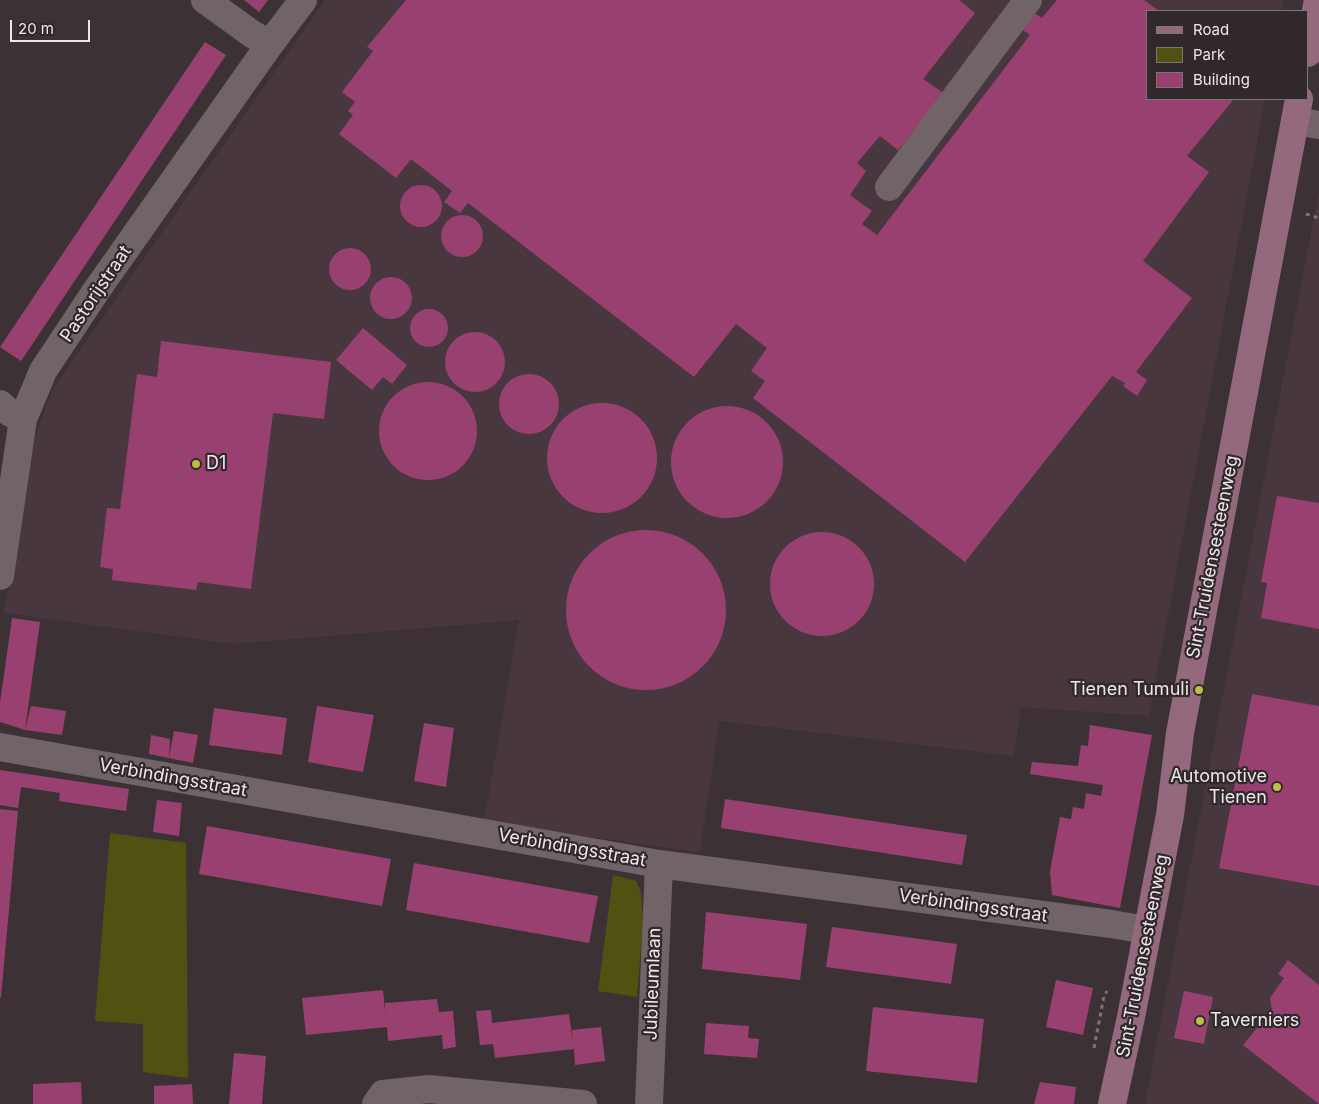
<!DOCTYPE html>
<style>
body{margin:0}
#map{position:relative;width:1319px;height:1104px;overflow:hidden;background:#3c3236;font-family:Inter,sans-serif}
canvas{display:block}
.legend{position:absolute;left:1146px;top:10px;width:162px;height:90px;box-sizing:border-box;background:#31282c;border:1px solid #7c7478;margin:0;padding:6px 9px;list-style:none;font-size:15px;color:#ede7e9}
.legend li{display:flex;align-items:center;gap:10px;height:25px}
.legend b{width:25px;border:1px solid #7c7478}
.scale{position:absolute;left:10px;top:20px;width:80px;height:22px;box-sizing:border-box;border:2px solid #ede7e9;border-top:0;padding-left:6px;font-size:15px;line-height:18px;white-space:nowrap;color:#ede7e9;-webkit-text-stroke:4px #31282c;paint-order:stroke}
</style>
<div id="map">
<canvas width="1319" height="1104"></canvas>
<ul class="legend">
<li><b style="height:6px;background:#94697e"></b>Road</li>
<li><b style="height:14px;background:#515211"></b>Park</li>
<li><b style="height:14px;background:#984170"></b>Building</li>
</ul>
<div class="scale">20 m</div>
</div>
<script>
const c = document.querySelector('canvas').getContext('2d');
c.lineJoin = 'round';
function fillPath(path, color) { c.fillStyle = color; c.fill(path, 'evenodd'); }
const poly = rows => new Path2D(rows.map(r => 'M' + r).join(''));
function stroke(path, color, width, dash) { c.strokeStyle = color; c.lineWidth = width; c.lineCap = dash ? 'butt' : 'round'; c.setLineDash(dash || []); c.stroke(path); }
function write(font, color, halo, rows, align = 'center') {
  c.font = font + ' Inter,sans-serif'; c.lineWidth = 4.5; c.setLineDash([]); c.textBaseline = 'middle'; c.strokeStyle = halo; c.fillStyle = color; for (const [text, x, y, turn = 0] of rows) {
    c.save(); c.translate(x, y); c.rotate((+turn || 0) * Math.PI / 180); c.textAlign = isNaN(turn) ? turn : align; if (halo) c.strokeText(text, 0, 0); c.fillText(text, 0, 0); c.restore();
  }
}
fillPath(poly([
 [325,0,1283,0,1281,11,1148,11,1148,99,1265,99,1149,716,1021,707,1014,756,719,721,700,852,484,822,519,620,233,644,4,613,31,449,52,390],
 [1319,191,1319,1104,1145,1104]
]), '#48373f');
fillPath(poly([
 [110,833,186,843,188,1078,143,1072,143,1024,95,1021],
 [613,875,636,881,641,892,643,923,637,997,598,991]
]), '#515211');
fillPath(poly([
 [244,0,268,0,259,12],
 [406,0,959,0,975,13,923,79,945,94,898,150,880,136,857,163,866,171,850,195,872,211,862,224,877,235,1030,35,1016,25,1028,9,1042,18,1057,0,1144,0,1159,11,1148,11,1148,99,1234,99,1187,156,1209,172,1143,261,1192,298,1136,372,1147,380,1137,396,1123,386,1125,383,1112,376,965,562,753,398,765,381,751,371,767,348,736,324,694,377,468,203,460,213,444,202,452,191,411,159,396,178,339,134,353,115,348,111,355,102,342,92,373,51,367,47],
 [205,42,226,55,21,361,0,347],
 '400 206a21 21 0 1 1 42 0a21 21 0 1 1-42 0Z',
 '441 236a21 21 0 1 1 42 0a21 21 0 1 1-42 0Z',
 '329 269a21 21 0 1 1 42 0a21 21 0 1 1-42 0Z',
 '370 298a21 21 0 1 1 42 0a21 21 0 1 1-42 0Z',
 '410 328a19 19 0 1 1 38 0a19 19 0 1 1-38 0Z',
 [363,328,407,365,392,384,383,377,372,390,336,360],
 '445 362a30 30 0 1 1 60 0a30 30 0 1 1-60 0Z',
 [161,341,331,362,324,419,273,413,251,589,198,582,196,590,112,580,113,569,100,567,107,508,120,509,137,374,157,377],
 '499 404a30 30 0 1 1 60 0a30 30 0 1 1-60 0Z',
 '379 431a49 49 0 1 1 98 0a49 49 0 1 1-98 0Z',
 '547 458a55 55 0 1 1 110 0a55 55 0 1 1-110 0Z',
 '671 462a56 56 0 1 1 112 0a56 56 0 1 1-112 0Z',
 [1277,496,1319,503,1319,629,1261,618,1267,583,1261,582],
 '566 610a80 80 0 1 1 160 0a80 80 0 1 1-160 0Z',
 '770 584a52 52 0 1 1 104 0a52 52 0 1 1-104 0Z',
 [12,618,40,622,25,730,0,722,0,703],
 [1252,694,1319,706,1319,886,1219,868],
 [31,706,66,711,62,735,25,730],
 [317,706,374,715,363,772,308,762],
 [214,708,287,718,282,755,209,745],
 [424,723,454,728,446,787,414,781],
 [1090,725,1152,735,1120,908,1052,895,1050,871,1060,817,1071,819,1073,807,1084,809,1086,793,1101,796,1103,785,1030,774,1032,762,1078,766,1081,745,1088,746],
 [174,731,198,735,193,763,149,754,151,735,170,739,169,758],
 [0,770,129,789,126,811,59,801,60,793,21,787,18,808,0,805],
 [725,799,967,835,962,865,721,828],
 [157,800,182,803,179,836,153,832],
 [0,809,18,811,1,997,0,997],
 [207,826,391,859,382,906,199,874],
 [414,863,598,896,589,943,406,910],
 [706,912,807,924,800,980,702,969],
 [832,927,957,944,951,984,826,967],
 [1288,960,1319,985,1319,1104,1243,1045,1272,1010,1270,998,1284,978,1278,974],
 [1056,980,1093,988,1083,1035,1046,1027],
 [383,990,385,1012,385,1003,437,999,439,1012,453,1011,456,1047,443,1049,442,1035,388,1041,387,1027,306,1035,302,998],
 [1184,991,1213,997,1204,1044,1174,1038],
 [873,1007,984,1019,977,1083,866,1071],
 [491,1010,492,1023,569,1014,573,1043,572,1030,601,1027,605,1061,575,1065,574,1049,495,1058,493,1044,480,1045,476,1011],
 [706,1023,749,1026,748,1038,759,1039,757,1058,704,1054],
 [234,1053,266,1056,262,1104,229,1104],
 [81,1082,82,1104,33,1104,33,1084],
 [1040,1082,1076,1087,1074,1104,1034,1104],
 [192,1084,193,1104,154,1104,154,1086]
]), '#984170');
stroke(poly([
 [1306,214,1319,218],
 [1094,1048,1104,996,1107,991]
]), '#7d7478', 3, [4, 4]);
stroke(poly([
 [205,0,252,34,270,44],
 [1295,121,1319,125],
 [889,187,1028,0],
 [0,404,9,412,23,419],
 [0,576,23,419,43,371,96,291,270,44,303,0],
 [0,747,659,864,1111,924,1147,930],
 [376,1104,383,1094,429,1089,583,1104],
 [649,1104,659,864]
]), '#706469', 28);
stroke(poly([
 [1308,53,1318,0],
 [1112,1104,1131,1017,1170,815,1180,733,1299,99]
]), '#94697e', 28);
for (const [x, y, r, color] of [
 [196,464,5,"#bdbf43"],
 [1199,690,5,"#bdbf43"],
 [1277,787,5,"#bdbf43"],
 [1200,1021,5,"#bdbf43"]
]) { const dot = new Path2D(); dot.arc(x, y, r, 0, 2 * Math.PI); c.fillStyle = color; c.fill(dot); stroke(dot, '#31282c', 2); }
write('18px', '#ede7e9', '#31282c', [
 ["Pastorijstraat",96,294,-56],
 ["Sint-Truidensesteenweg",1213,557,-79],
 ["Verbindingsstraat",173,778,10],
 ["Verbindingsstraat",572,848,10],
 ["Verbindingsstraat",973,906,8],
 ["Sint-Truidensesteenweg",1143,956,-79],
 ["Jubileumlaan",653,984,-88]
]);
write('18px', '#ede7e9', '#31282c', [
 ["D1",206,464],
 ["Tienen Tumuli",1189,690,"right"],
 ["Automotive",1267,777,"right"],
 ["Tienen",1267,798,"right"],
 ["Taverniers",1210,1021]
], 'left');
</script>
